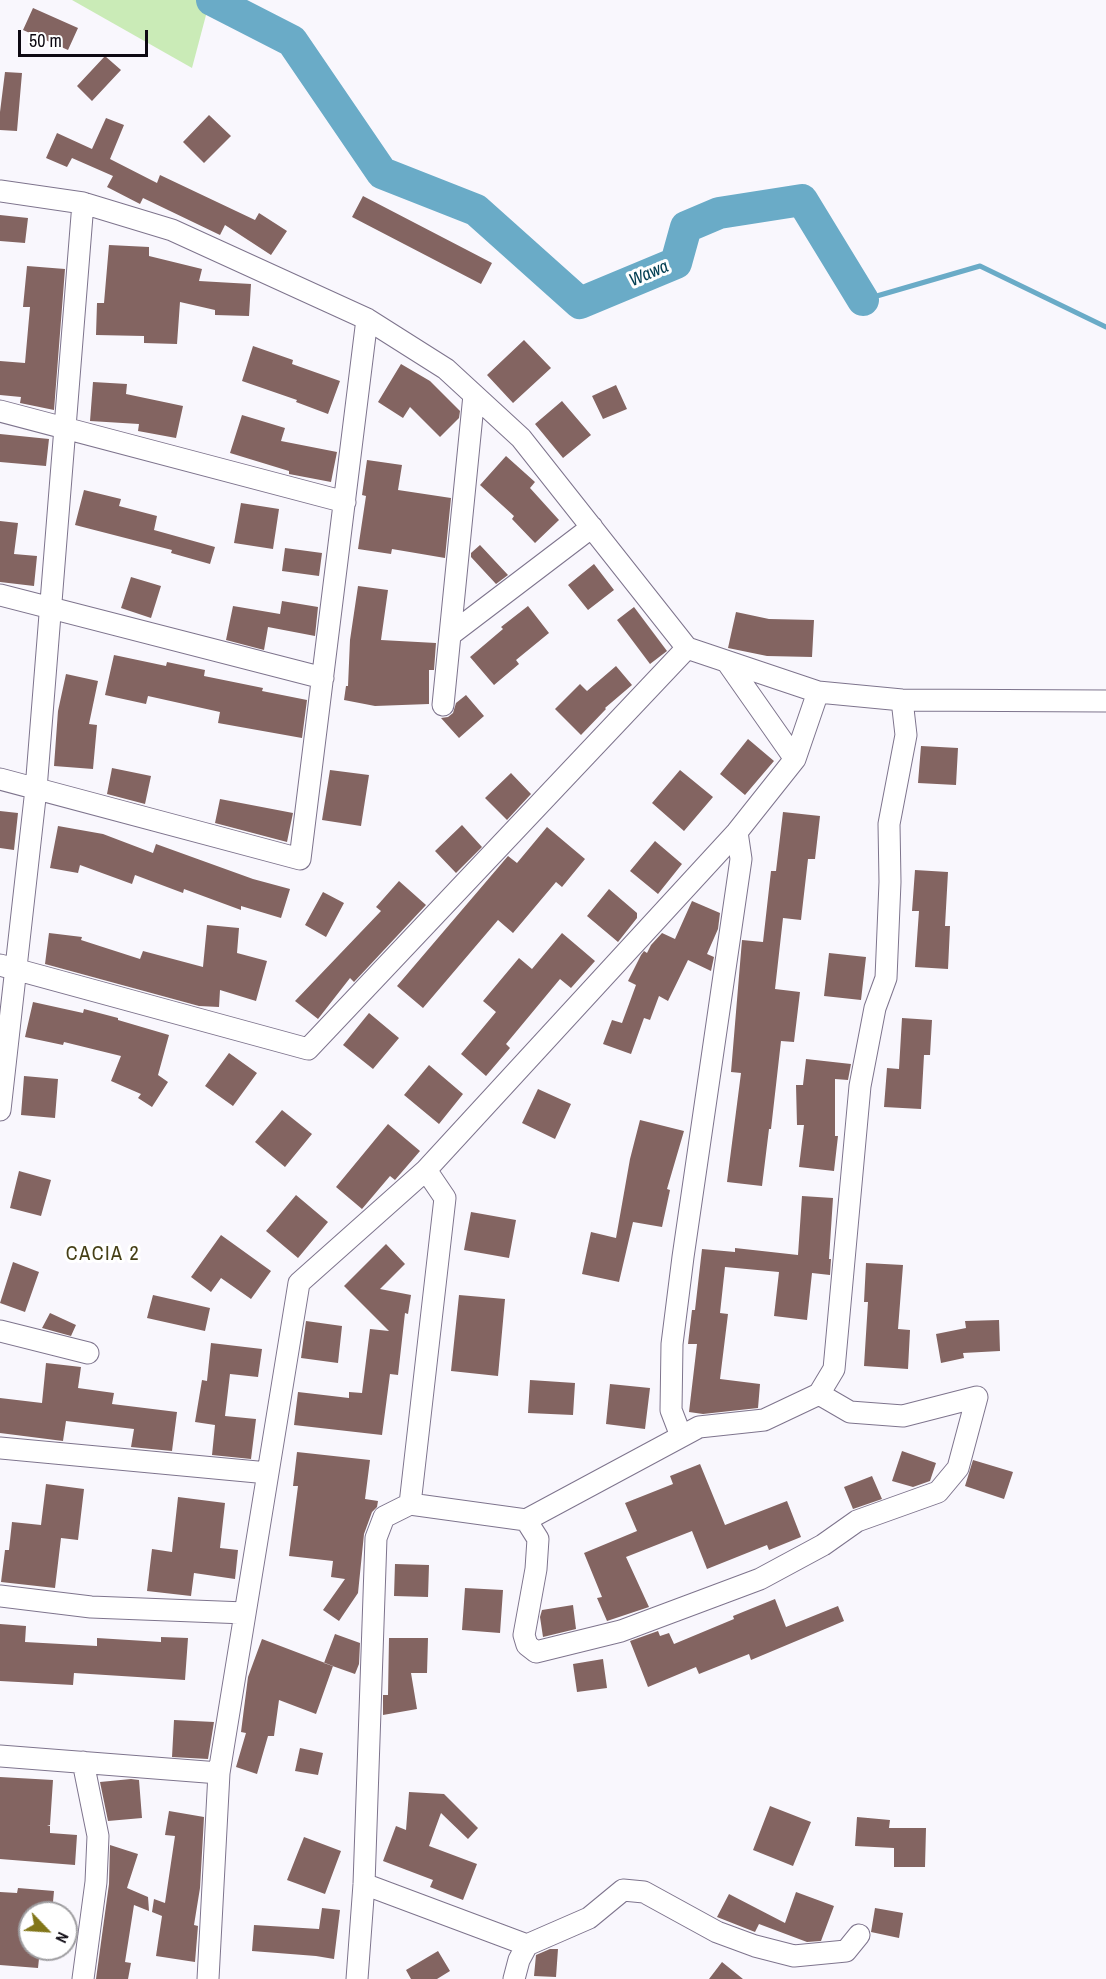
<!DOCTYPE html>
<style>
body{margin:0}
#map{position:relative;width:1106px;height:1979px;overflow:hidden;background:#f9f7fd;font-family:"Archivo Narrow",sans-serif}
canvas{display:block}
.north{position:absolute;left:18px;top:1901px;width:60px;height:60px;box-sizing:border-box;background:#fff;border:2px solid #9e9da0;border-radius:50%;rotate:115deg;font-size:16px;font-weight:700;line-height:24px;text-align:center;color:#0d0912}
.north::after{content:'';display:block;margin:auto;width:21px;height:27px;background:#827619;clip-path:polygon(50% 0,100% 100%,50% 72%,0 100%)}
.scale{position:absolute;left:18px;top:30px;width:130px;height:27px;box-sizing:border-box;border:3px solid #0d0912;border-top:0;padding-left:8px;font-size:18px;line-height:21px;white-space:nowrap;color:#0d0912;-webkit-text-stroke:4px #fff;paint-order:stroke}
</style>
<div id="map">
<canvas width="1106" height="1979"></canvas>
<div class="north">N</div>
<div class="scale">50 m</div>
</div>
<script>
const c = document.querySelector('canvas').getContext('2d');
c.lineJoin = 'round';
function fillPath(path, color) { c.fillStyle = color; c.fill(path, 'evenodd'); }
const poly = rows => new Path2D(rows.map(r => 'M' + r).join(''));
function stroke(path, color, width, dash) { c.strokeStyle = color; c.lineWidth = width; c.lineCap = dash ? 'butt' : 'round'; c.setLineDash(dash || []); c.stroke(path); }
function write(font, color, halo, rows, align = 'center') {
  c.font = font + ' "Archivo Narrow",sans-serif'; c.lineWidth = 6; c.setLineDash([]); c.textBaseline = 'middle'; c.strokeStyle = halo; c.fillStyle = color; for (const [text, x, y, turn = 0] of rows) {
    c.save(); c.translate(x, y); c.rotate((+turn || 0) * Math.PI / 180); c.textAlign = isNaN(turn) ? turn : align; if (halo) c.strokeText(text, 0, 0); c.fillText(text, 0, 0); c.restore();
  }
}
fillPath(poly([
 [72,0,210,0,192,68]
]), '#caebb7');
stroke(poly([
 [863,300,980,266,1106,327]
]), '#6aabc7', 5);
stroke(poly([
 [212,0,292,41,382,173,476,210,580,303,676,263,686,227,719,213,802,200,863,300]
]), '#6aabc7', 32);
fillPath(poly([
 [33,8,78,28,68,50,23,30],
 [105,56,121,70,92,101,77,86],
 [5,72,22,73,17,131,0,130,0,112],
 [209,115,231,136,204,163,183,142],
 [106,118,124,125,110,159,157,183,160,175,255,220,259,213,287,231,271,255,225,225,220,235,143,198,140,204,107,187,113,176,72,158,67,167,46,158,57,133,92,149],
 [363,196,492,263,481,284,352,217],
 [0,215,28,218,25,243,0,241],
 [109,245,149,247,149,256,202,269,199,281,251,284,249,316,215,315,215,310,180,302,177,344,144,343,144,336,96,335,97,303,104,303],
 [27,266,65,269,54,410,20,403,21,397,0,395,0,361,25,363,30,307,23,307],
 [524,340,551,368,513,403,487,375],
 [253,346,293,360,292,364,340,381,328,414,296,402,297,400,242,381],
 [401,364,430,381,460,411,459,418,440,437,410,407,403,418,378,402],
 [93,382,127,384,126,394,183,406,176,438,138,431,139,424,90,421],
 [616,385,627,409,603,419,592,396],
 [562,401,591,435,563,458,535,424],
 [242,415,285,428,281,441,337,452,331,482,289,474,289,471,230,453],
 [0,434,49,439,46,466,0,462],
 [506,456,535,482,530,488,559,520,535,543,512,519,514,516,480,485],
 [367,460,402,465,398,490,451,498,445,558,392,549,391,554,358,549,366,496,362,495],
 [84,490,121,499,119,506,157,516,154,530,215,547,210,564,171,553,172,550,75,525],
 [241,503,279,509,273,549,234,543],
 [0,521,18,523,14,554,37,556,34,586,0,582],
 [480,545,508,575,496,584,471,557,471,553],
 [285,548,322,553,319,576,282,571],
 [594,564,614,590,588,610,568,585],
 [131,577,161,586,151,618,121,608],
 [358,586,388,590,381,640,436,643,434,670,429,670,429,704,375,706,344,700,346,686,348,686,350,640],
 [282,601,318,607,315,636,268,627,264,650,226,640,233,606,280,614],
 [528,606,549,633,516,660,519,664,494,685,470,657,503,629,501,627],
 [634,607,667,651,650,664,617,620],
 [736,612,769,619,814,620,812,657,767,656,728,648],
 [114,655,166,666,167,662,205,670,204,676,263,688,262,691,307,700,302,738,218,723,220,712,148,696,146,704,105,695],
 [616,666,632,685,605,708,606,709,581,735,555,709,580,684,587,691],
 [66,674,98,681,89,724,97,725,93,769,54,766,58,711],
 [466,695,484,716,459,738,441,718,448,717,453,713,456,703],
 [748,739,774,761,745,795,720,774],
 [921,746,958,748,956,785,918,783],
 [112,768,151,776,145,804,107,794],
 [330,770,369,775,361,826,322,820],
 [680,770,713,797,684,831,652,803],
 [511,773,531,794,507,820,485,798],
 [220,799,293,813,287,842,215,823],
 [0,811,18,813,14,850,0,848],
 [783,812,820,816,815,859,808,859,801,920,783,918,775,989,800,992,794,1042,781,1041,771,1129,769,1129,762,1186,727,1182,741,1073,731,1072,742,940,763,942,771,871,776,871],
 [462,825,482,847,456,873,435,851],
 [58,826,103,834,153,853,156,844,253,879,290,889,281,918,241,906,241,910,184,889,183,893,135,875,132,884,80,865,78,873,50,868],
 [547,827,585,859,562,887,556,882,513,933,498,920,423,1008,397,986,508,856,517,863],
 [655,841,682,864,658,894,630,871],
 [915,870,948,872,945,926,950,926,948,969,915,967,919,911,912,911],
 [399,881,426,905,354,982,350,978,318,1019,295,1001,381,911,376,907],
 [609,889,637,913,637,918,618,942,587,916],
 [323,892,344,903,326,937,305,925],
 [692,901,720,913,718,929,707,954,714,957,711,971,688,960,668,1001,659,996,650,1020,644,1018,631,1054,603,1044,612,1020,622,1023,636,985,628,981,641,955,644,951,647,953,651,945,662,933,675,939],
 [207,925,239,928,237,953,267,961,256,1001,220,990,219,1007,199,1006,45,964,49,933,82,937,81,940,140,959,143,951,203,967],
 [562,933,595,961,571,988,560,979,506,1044,510,1048,486,1076,461,1054,496,1012,483,1001,519,958,532,969],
 [829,953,866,957,861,1000,824,996],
 [33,1002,83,1013,84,1009,118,1018,118,1020,169,1035,158,1075,168,1082,152,1107,138,1098,141,1094,111,1081,121,1056,64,1042,63,1045,25,1037],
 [369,1013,399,1038,373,1069,343,1045],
 [902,1018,932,1020,930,1055,924,1055,921,1109,884,1107,887,1068,899,1069],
 [229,1053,257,1073,233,1106,205,1086],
 [806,1059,851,1064,848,1080,835,1079,835,1136,838,1136,834,1171,799,1167,804,1125,797,1125,796,1085,803,1085],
 [429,1065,463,1094,439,1124,404,1095],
 [24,1076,58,1079,55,1118,21,1115],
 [538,1089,571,1104,555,1139,522,1123],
 [282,1110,312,1134,285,1167,255,1142],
 [640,1120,684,1131,667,1189,670,1190,662,1227,633,1222,619,1282,582,1274,591,1232,616,1238,630,1159],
 [388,1124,420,1151,395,1180,390,1176,362,1209,336,1187],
 [19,1171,51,1180,41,1216,10,1208],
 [296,1195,328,1222,298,1258,266,1231],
 [802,1196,833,1198,829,1259,831,1259,830,1275,812,1273,807,1320,774,1316,779,1272,725,1267,720,1313,728,1314,720,1379,760,1384,758,1408,703,1414,689,1412,697,1344,688,1344,692,1310,695,1310,702,1249,735,1252,735,1248,798,1255],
 [471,1212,516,1220,509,1258,464,1250],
 [221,1235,271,1271,251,1299,221,1278,211,1292,191,1277],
 [386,1244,405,1264,380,1289,411,1295,408,1314,405,1313,398,1375,390,1374,382,1435,294,1425,298,1392,349,1398,349,1392,362,1393,370,1329,389,1331,344,1286],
 [13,1262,39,1272,25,1312,0,1303],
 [866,1263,903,1265,898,1329,910,1330,908,1369,864,1366,868,1302,864,1302],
 [153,1295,210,1308,205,1331,147,1318],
 [459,1295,505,1299,498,1376,451,1371],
 [50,1313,76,1325,71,1336,42,1328],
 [999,1320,1000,1351,963,1353,964,1358,941,1363,936,1334,966,1328,965,1321],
 [306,1321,342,1326,338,1363,301,1358],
 [211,1343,262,1349,258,1377,230,1374,225,1416,256,1419,251,1459,212,1455,215,1425,195,1422,202,1380,207,1381],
 [46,1363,81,1367,78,1388,114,1393,112,1404,177,1412,172,1451,131,1447,134,1429,66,1421,63,1441,0,1433,0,1398,42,1403],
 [530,1380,575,1383,573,1415,528,1413],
 [610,1384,650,1388,645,1429,606,1424],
 [902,1451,936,1463,930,1481,913,1487,892,1481],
 [297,1452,370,1460,365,1499,378,1501,377,1507,372,1512,364,1534,358,1593,339,1621,323,1610,345,1579,331,1577,333,1561,289,1556,298,1486,293,1486],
 [973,1460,1013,1472,1004,1499,965,1486],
 [700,1464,725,1525,787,1501,801,1537,769,1550,767,1545,707,1569,692,1531,626,1557,649,1607,607,1621,597,1598,602,1597,584,1553,637,1531,625,1503,673,1484,670,1476],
 [872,1476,882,1499,853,1509,844,1487],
 [46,1484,84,1489,78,1540,61,1538,55,1588,1,1582,5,1550,9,1550,12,1522,41,1525],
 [178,1497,225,1503,220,1548,238,1550,235,1579,194,1573,191,1596,147,1591,152,1549,172,1552],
 [395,1564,429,1565,428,1597,394,1596],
 [465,1588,503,1590,500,1633,462,1630],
 [775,1599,786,1627,838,1606,844,1621,751,1660,749,1654,699,1674,696,1667,648,1687,630,1641,658,1631,660,1636,669,1633,674,1644,734,1619,733,1616],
 [573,1605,576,1629,543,1637,540,1617,542,1610],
 [0,1624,26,1626,25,1642,97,1646,97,1638,161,1642,161,1637,188,1638,185,1680,74,1673,73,1685,0,1681],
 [335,1634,360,1643,359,1664,355,1674,324,1663],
 [389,1638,428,1638,427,1673,411,1673,417,1709,383,1715,383,1695,388,1695],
 [262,1639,333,1666,316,1714,279,1700,274,1736,268,1736,257,1774,236,1767,246,1733,241,1732,248,1677],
 [603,1659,607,1688,577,1692,573,1664],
 [174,1720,214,1722,208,1759,172,1757],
 [300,1748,323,1753,318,1775,295,1771],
 [0,1777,53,1780,50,1825,47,1825,50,1826,50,1833,77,1835,75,1865,0,1859],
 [131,1779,139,1780,142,1818,108,1821,100,1782],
 [409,1792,444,1794,478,1828,468,1839,441,1813,429,1846,477,1864,463,1900,430,1887,433,1880,383,1861,396,1826,406,1830],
 [770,1806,811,1822,793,1866,753,1850],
 [169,1811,204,1817,200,1888,194,1925,198,1926,195,1962,156,1956,162,1916,152,1912,154,1899,165,1903,175,1836,165,1835],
 [857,1817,890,1820,889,1828,926,1828,925,1867,894,1867,894,1848,855,1846],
 [304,1837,341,1851,325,1894,287,1880],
 [110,1845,138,1854,127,1888,148,1897,149,1911,134,1905,125,1962,131,1963,128,1979,96,1979,109,1884],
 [18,1888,54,1891,52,1913,30,1913,30,1949,40,1949,38,1968,0,1965,0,1892,17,1893],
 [796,1892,834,1906,821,1941,807,1942,759,1924,755,1932,717,1917,729,1894,785,1923],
 [322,1908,340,1910,334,1959,316,1956,252,1951,254,1925,319,1929],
 [875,1908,903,1913,899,1938,871,1932],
 [550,1949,558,1949,556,1977,534,1976,536,1955],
 [438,1951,450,1971,437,1979,411,1979,406,1970],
 [722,1962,743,1979,709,1979]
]), '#836461');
const minor = poly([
 [0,191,83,203,172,230,367,319,446,369,521,438,687,648,818,692,902,700,1106,701],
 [0,411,345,502],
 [0,595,323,678],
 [450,635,592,527],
 [727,662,795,759],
 [443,705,474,395],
 [0,779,300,859,367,319],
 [0,965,308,1049,687,648],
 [0,1110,36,789,83,203],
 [0,1331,88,1353],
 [681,1436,671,1410,672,1344,683,1257,741,859,737,832],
 [0,1448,268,1473],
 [410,1504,445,1198,426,1170],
 [526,1520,538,1539,536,1569,524,1635,527,1645,536,1652,621,1631,760,1579,823,1545,857,1521,938,1492,958,1468,977,1397,903,1416,850,1412,819,1394],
 [0,1596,91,1607,245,1613],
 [0,1756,219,1773],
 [83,1762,98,1836,96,1882,83,1979],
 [364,1884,527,1945],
 [208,1979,219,1773,299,1283,426,1170,737,832,795,759,818,692],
 [357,1979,364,1884,376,1538,384,1517,410,1504,526,1520,699,1427,764,1420,819,1394,834,1369,860,1086,875,1008,886,978,890,882,889,824,906,735,902,700],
 [514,1979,519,1960,527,1945,589,1918,623,1890,644,1892,717,1932,755,1946,794,1956,846,1951,859,1935]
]);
stroke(minor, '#7e748d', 23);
stroke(minor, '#fff', 21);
write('italic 18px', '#023e52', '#fff', [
 ["Wawa",649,274,-23]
]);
c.letterSpacing = '1.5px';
write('20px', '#453f16', '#fff', [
 ["CACIA 2",103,1255]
]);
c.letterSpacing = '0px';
</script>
